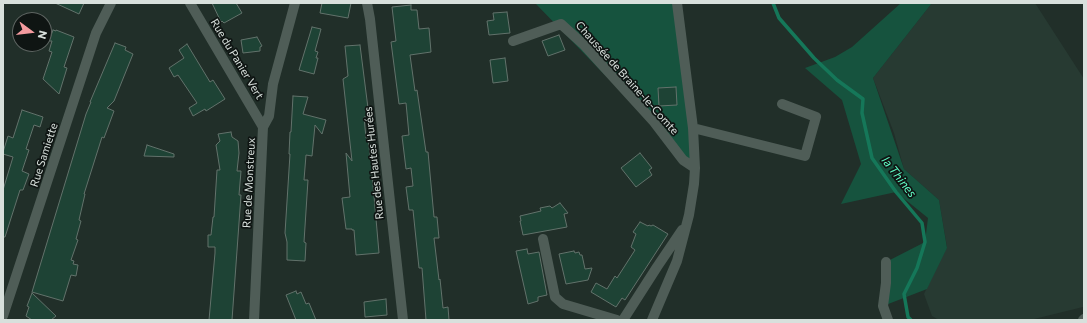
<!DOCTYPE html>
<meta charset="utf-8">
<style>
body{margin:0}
#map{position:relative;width:1087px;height:323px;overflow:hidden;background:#212f29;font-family:Commissioner,sans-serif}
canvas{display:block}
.frame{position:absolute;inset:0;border:4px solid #d8e0dc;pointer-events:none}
.north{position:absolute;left:12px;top:12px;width:40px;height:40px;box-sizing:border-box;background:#0f1513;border:1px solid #5f6663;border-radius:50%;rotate:105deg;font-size:11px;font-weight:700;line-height:16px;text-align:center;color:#d8e0dc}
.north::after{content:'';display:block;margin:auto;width:14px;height:18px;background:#f49b9f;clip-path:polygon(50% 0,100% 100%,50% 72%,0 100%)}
</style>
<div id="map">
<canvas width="1087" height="323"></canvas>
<div class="frame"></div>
<div class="north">N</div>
</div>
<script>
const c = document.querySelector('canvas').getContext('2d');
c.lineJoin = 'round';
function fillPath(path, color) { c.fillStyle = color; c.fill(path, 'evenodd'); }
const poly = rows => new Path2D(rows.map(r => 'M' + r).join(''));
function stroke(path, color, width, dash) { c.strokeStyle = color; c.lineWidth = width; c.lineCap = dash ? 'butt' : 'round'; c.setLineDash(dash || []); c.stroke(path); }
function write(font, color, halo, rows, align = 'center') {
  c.font = font + ' Commissioner,sans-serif'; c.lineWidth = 3.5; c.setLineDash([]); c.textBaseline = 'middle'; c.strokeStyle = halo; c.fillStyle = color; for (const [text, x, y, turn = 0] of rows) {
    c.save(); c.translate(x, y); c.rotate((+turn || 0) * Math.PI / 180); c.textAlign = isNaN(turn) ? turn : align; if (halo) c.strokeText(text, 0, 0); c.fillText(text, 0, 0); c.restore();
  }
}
fillPath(poly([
 [932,3,1035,3,1084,79,1084,305,1083,307,1030,320,939,320,932,316,924,294,947,247,939,200,904,169,894,133,873,78]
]), '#273a32');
fillPath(poly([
 [535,3,677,3,695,168],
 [901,3,932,3,873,78,904,169,939,200,947,248,927,289,883,306,886,262,925,242,928,218,896,192,841,204,861,164,842,100,805,68,835,57,852,47]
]), '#16533e');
stroke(poly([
 [773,3,779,18,814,58,837,80,863,99,862,113,872,158,896,192,922,223,925,242,917,268,904,294,908,317,911,320]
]), '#157759', 3.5);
const building = poly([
 [55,3,84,3,79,14,55,3],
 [212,3,236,3,242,13,224,23,222,21,221,22,212,3],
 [322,3,351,3,348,18,320,13,322,3],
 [411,5,411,10,417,10,419,29,429,28,431,52,410,55,415,91,417,90,426,152,428,152,434,217,437,217,439,238,434,238,439,280,440,279,443,308,448,307,449,320,426,320,422,268,419,268,413,210,409,210,406,187,413,186,411,168,406,169,402,136,409,135,406,103,399,104,391,42,396,41,392,7,411,5],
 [507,12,510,33,489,35,487,21,494,20,493,13,507,12],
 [312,27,321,29,315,51,318,52,316,58,318,58,314,74,299,70,312,27],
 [53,30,56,31,56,30,74,37,64,67,67,68,59,94,43,79,52,52,49,51,52,41,49,41,53,30],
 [559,35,565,50,548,56,542,41,559,35],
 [257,37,262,46,260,47,260,51,243,53,241,40,257,37],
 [115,43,126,47,125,50,133,54,114,101,107,108,114,111,104,138,102,137,84,194,85,194,79,220,81,221,76,239,78,240,71,260,74,261,73,264,78,265,76,276,71,275,63,301,32,292,86,114,91,102,90,102,115,43],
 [187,44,210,82,213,80,225,99,206,111,205,109,193,116,189,108,197,103,178,75,174,77,169,68,184,58,179,50,187,44],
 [360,45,369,116,364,117,366,138,368,138,370,155,374,154,376,172,372,173,379,253,356,255,354,230,352,230,352,229,346,229,342,198,350,197,346,153,352,161,343,79,348,76,345,46,360,45],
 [505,58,508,81,493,83,490,60,505,58],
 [676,87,677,105,659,106,658,88,676,87],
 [293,96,308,97,303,114,326,120,322,134,315,125,312,156,306,155,304,180,308,180,304,242,306,243,305,261,287,260,287,242,285,233,290,154,289,154,290,132,291,132,293,96],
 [22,110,43,117,40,127,34,125,26,149,29,150,22,171,29,174,23,190,20,190,5,237,3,237,3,190,13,157,3,154,3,152,8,136,13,138,22,110],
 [231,132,232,137,238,141,239,153,237,171,241,171,239,195,241,195,232,320,209,320,215,253,215,247,208,247,208,235,211,235,213,217,214,217,217,170,220,170,216,145,220,141,218,134,231,132],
 [147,145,174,154,174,157,144,156,147,145],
 [640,153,652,168,649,170,652,175,636,187,621,168,640,153],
 [560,203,568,213,564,214,567,227,523,235,520,221,521,221,520,216,541,211,540,208,550,206,552,208,560,203],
 [640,222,648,226,649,225,651,226,653,225,668,234,625,300,622,298,616,307,591,292,596,283,607,289,615,276,617,278,635,250,631,247,636,234,633,232,640,222],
 [527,249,528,254,539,252,547,295,538,297,538,301,528,304,516,251,527,249],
 [574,251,575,253,579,252,580,255,582,255,585,269,592,268,588,280,566,284,559,254,574,251],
 [296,291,297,294,301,292,306,304,309,303,316,320,296,320,286,295,296,291],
 [32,293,56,316,51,320,32,320,26,316,29,307,27,306,32,293],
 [386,299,387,315,365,317,364,302,386,299]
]);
fillPath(building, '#1e4335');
stroke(building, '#62726b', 1);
stroke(poly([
 [190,3,263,127],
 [367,3,370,19,403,320],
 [513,41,561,24,583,44,654,122,683,160,695,168],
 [693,128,805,156,816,117,782,104],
 [543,239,555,297,563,304,617,320],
 [886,262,886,283,883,306,888,320],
 [3,316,96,33,111,3],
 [254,320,263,127,269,116,273,84,295,3],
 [623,320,657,267,682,230],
 [652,320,677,261,689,215,694,184,695,168,693,128,677,3],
 [1083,320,1084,319]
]), '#4f5d57', 10);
write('11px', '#d8e0dc', '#0f1513', [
 ["Rue du Panier Vert",237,59,59],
 ["Chaussée de Braine-le-Comte",627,78,48],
 ["Rue Samiette",44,155,-72],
 ["Rue des Hautes Hurées",374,163,-96],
 ["Rue de Monstreux",249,183,-87]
]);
write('italic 12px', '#60fdc6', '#0f1513', [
 ["la Thines",899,177,52]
]);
</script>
